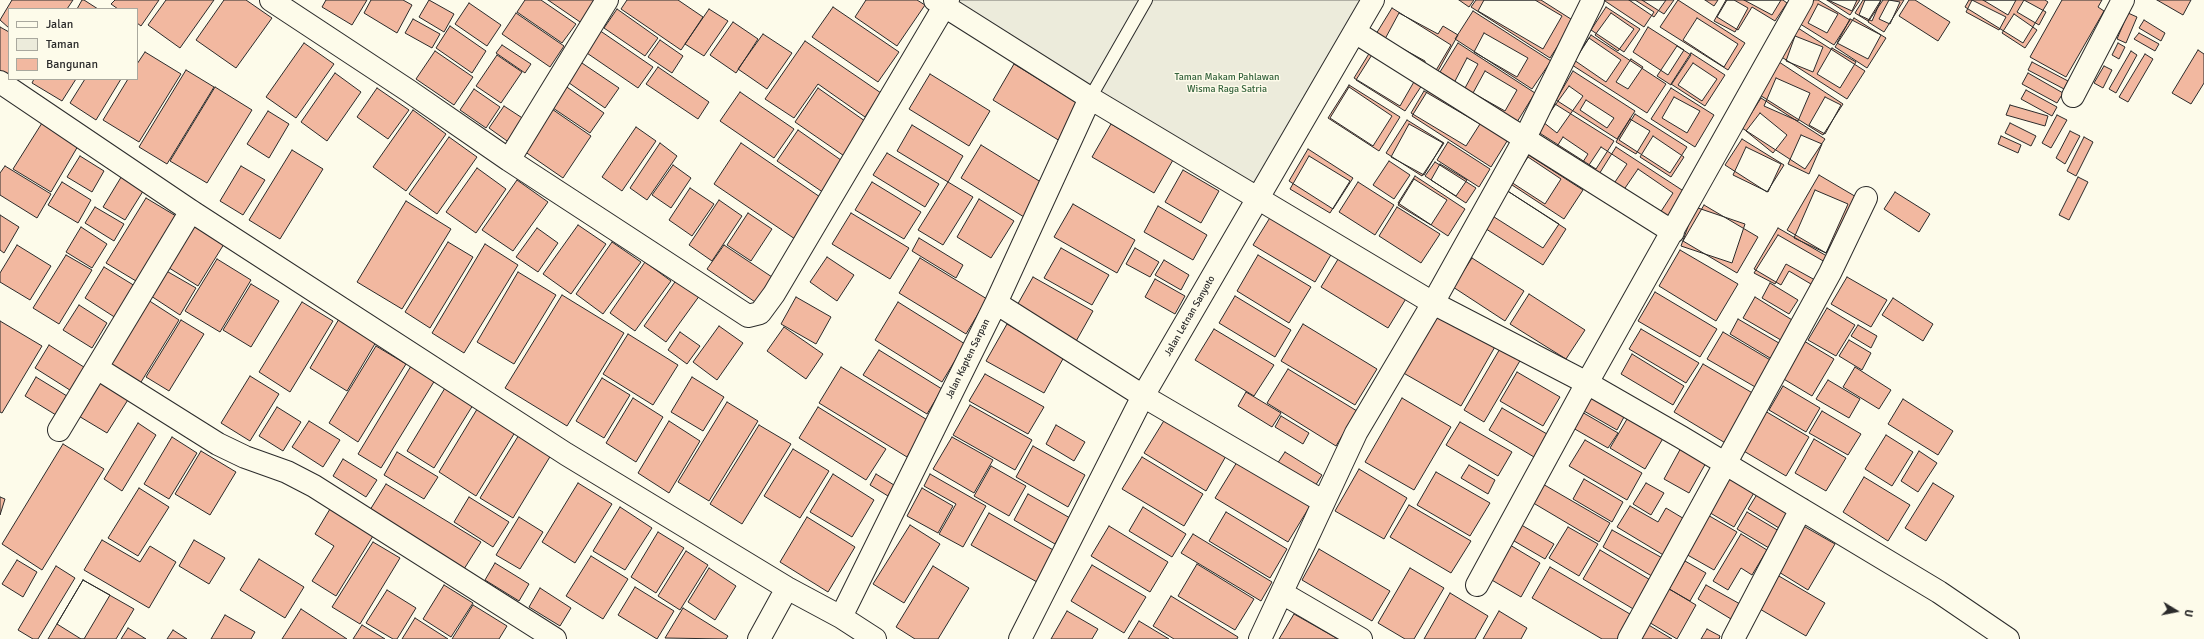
<!DOCTYPE html>
<style>
body{margin:0}
#map{position:relative;width:2204px;height:639px;overflow:hidden;background:#fdfbea;font-family:Signika,sans-serif}
canvas{display:block}
.legend{position:absolute;left:8px;top:8px;width:130px;height:72px;box-sizing:border-box;background:#fdfbea;border:1px solid #a9a89e;margin:0;padding:5px 7px;list-style:none;font-size:12px;color:#2b2b2b}
.legend li{display:flex;align-items:center;gap:8px;height:20px}
.legend b{width:20px;border:1px solid #a9a89e}
.north{position:absolute;left:2156px;top:591px;width:40px;height:40px;-webkit-text-stroke:3px #fdfbea;paint-order:stroke;rotate:100deg;font-size:11px;font-weight:700;line-height:16px;text-align:center;color:#2b2b2b}
.north::after{content:'';display:block;margin:auto;width:14px;height:18px;background:#2b2b2b;clip-path:polygon(50% 0,100% 100%,50% 72%,0 100%)}
</style>
<div id="map">
<canvas width="2204" height="639"></canvas>
<ul class="legend">
<li><b style="height:5px;background:#fdfbea"></b>Jalan</li>
<li><b style="height:11px;background:#ecebdb"></b>Taman</li>
<li><b style="height:11px;background:#f2b8a0"></b>Bangunan</li>
</ul>
<div class="north">U</div>
</div>
<script>
const c = document.querySelector('canvas').getContext('2d');
c.lineJoin = 'round';
function fillPath(path, color) { c.fillStyle = color; c.fill(path, 'evenodd'); }
const poly = rows => new Path2D(rows.map(r => 'M' + r).join(''));
function stroke(path, color, width, dash) { c.strokeStyle = color; c.lineWidth = width; c.lineCap = dash ? 'butt' : 'round'; c.setLineDash(dash || []); c.stroke(path); }
function write(font, color, halo, rows, align = 'center') {
  c.font = font + ' Signika,sans-serif'; c.lineWidth = 3; c.setLineDash([]); c.textBaseline = 'middle'; c.strokeStyle = halo; c.fillStyle = color; for (const [text, x, y, turn = 0] of rows) {
    c.save(); c.translate(x, y); c.rotate((+turn || 0) * Math.PI / 180); c.textAlign = isNaN(turn) ? turn : align; if (halo) c.strokeText(text, 0, 0); c.fillText(text, 0, 0); c.restore();
  }
}
const green = poly([
 [948,0,1371,0,1256,198,948,0]
]);
fillPath(green, '#ecebdb');
stroke(green, '#74746e', 1);
const building = poly([
 [12,0,73,0,67,9,9,9,9,28,0,20,12,0],
 [82,0,84,0,98,9,77,9,82,0],
 [115,0,159,0,141,26,137,23,137,9,118,9,111,4,115,0],
 [166,0,214,0,180,48,148,25,166,0],
 [224,0,246,0,272,18,236,68,196,40,224,0],
 [326,0,367,0,352,25,322,7,326,0],
 [371,0,403,0,412,5,397,33,364,13,371,0],
 [429,0,454,14,444,32,419,17,429,0],
 [525,0,541,0,576,24,562,43,517,12,525,0],
 [548,0,600,0,583,24,548,0],
 [627,0,678,0,703,17,681,50,621,9,627,0],
 [866,0,917,0,925,5,897,46,855,17,866,0],
 [1459,0,1474,0,1469,7,1459,0],
 [1476,0,1541,0,1574,21,1550,58,1471,7,1476,0],
 [1484,0,1535,0,1562,16,1543,49,1478,11,1484,0],
 [1605,0,1635,0,1654,12,1644,27,1605,1,1605,0],
 [1629,0,1666,0,1654,17,1629,0],
 [1642,0,1674,0,1664,14,1642,0],
 [1678,0,1745,43,1728,70,1660,27,1678,0],
 [1705,0,1718,0,1714,6,1705,0],
 [1726,0,1734,0,1748,8,1735,32,1714,21,1726,0],
 [1727,0,1783,0,1787,3,1775,21,1752,7,1738,30,1717,17,1727,0],
 [1744,0,1781,0,1772,15,1744,0],
 [1811,0,1818,0,1850,20,1834,45,1797,22,1811,0],
 [1827,0,1860,0,1850,15,1827,0],
 [1828,0,1857,0,1852,11,1828,0],
 [1863,0,1881,0,1868,21,1855,13,1863,0],
 [1865,0,1881,0,1872,21,1859,15,1865,0],
 [1883,0,1904,0,1884,32,1868,22,1883,0],
 [1889,0,1900,2,1890,24,1879,19,1889,0],
 [1909,0,1915,0,1950,22,1938,41,1899,16,1909,0],
 [1969,0,2045,0,2048,2,2023,43,1965,7,1969,0],
 [1972,0,2006,17,1999,30,1966,12,1972,0],
 [1983,0,2016,0,2008,15,1983,0],
 [2024,0,2046,12,2039,25,2017,12,2024,0],
 [2062,0,2102,0,2098,7,2104,11,2066,77,2030,57,2062,0],
 [2157,0,2191,0,2183,15,2157,0],
 [469,3,501,25,487,46,455,24,469,3],
 [1818,4,1838,14,1827,33,1808,23,1818,4],
 [833,7,899,52,878,82,812,37,833,7],
 [1606,7,1640,29,1624,52,1591,30,1606,7],
 [1392,8,1451,45,1435,72,1376,34,1392,8],
 [617,9,658,38,645,56,604,28,617,9],
 [709,9,728,21,704,56,685,44,709,9],
 [1473,11,1551,61,1532,89,1455,39,1473,11],
 [516,13,564,46,550,67,502,34,516,13],
 [1399,13,1438,34,1443,26,1458,35,1438,71,1425,63,1425,61,1385,39,1399,13],
 [1611,13,1634,29,1618,51,1595,35,1611,13],
 [2128,13,2137,17,2126,43,2117,39,2128,13],
 [2014,14,2037,30,2025,48,2002,33,2014,14],
 [1697,18,1738,44,1724,67,1683,40,1697,18],
 [1854,18,1886,38,1867,68,1835,47,1854,18],
 [413,19,440,34,432,48,405,33,413,19],
 [1850,19,1881,35,1868,59,1837,43,1850,19],
 [2144,20,2165,33,2161,41,2139,28,2144,20],
 [733,22,758,39,736,73,710,55,733,22],
 [450,26,486,51,472,73,436,48,450,26],
 [0,27,9,32,9,76,0,71,0,27],
 [1648,27,1684,50,1668,75,1633,52,1648,27],
 [596,28,653,67,638,88,581,49,596,28],
 [1798,28,1865,71,1847,99,1780,56,1798,28],
 [1484,33,1528,58,1517,77,1474,52,1484,33],
 [2139,33,2159,44,2155,51,2134,39,2139,33],
 [763,34,792,53,767,89,738,69,763,34],
 [1591,35,1666,84,1647,113,1572,65,1591,35],
 [1795,36,1823,47,1813,72,1786,61,1795,36],
 [1589,38,1621,60,1606,82,1574,60,1589,38],
 [660,40,683,56,672,73,648,57,660,40],
 [805,41,881,93,865,117,818,84,794,118,765,99,805,41],
 [304,43,334,64,296,118,266,97,304,43],
 [1458,43,1535,93,1517,122,1440,72,1458,43],
 [2118,43,2125,47,2119,59,2112,55,2118,43],
 [502,45,531,64,525,73,496,53,502,45],
 [1677,46,1691,55,1671,85,1657,76,1677,46],
 [1832,48,1856,62,1840,88,1817,74,1832,48],
 [1375,50,1424,82,1405,111,1356,80,1375,50],
 [2198,50,2204,54,2204,83,2191,104,2172,93,2198,50],
 [435,51,473,77,454,105,416,79,435,51],
 [2131,51,2137,55,2116,93,2109,89,2131,51],
 [145,52,181,74,139,142,103,120,128,79,137,79,137,64,145,52],
 [1370,52,1415,80,1400,106,1354,78,1370,52],
 [1691,53,1725,75,1705,106,1671,84,1691,53],
 [2145,54,2153,59,2128,102,2119,97,2145,54],
 [497,55,522,72,501,103,476,86,497,55],
 [1467,58,1478,64,1465,88,1454,83,1467,58],
 [576,59,619,88,605,108,562,78,576,59],
 [1631,59,1643,67,1628,89,1616,82,1631,59],
 [1776,60,1843,104,1823,135,1755,92,1776,60],
 [2032,62,2068,81,2064,89,2028,70,2032,62],
 [1693,63,1717,79,1702,101,1678,85,1693,63],
 [1014,64,1082,106,1060,141,993,100,1014,64],
 [2104,66,2112,70,2103,88,2094,83,2104,66],
 [658,67,709,102,698,119,646,84,658,67],
 [186,70,214,87,167,164,139,147,186,70],
 [1485,71,1517,90,1505,111,1473,93,1485,71],
 [1573,71,1635,111,1617,139,1556,100,1573,71],
 [335,73,361,92,327,141,301,122,335,73],
 [2028,73,2063,93,2057,103,2022,84,2028,73],
 [930,74,990,111,969,146,909,109,930,74],
 [1776,78,1810,93,1798,121,1764,106,1776,78],
 [34,79,76,79,62,101,32,83,34,79],
 [85,79,121,79,96,120,70,103,85,79],
 [561,83,604,113,590,133,547,104,561,83],
 [1349,85,1400,117,1379,151,1328,118,1349,85],
 [1569,86,1583,96,1557,133,1543,122,1569,86],
 [215,87,252,110,207,183,170,161,215,87],
 [1349,87,1392,116,1373,146,1330,118,1349,87],
 [1430,87,1509,138,1491,167,1412,116,1430,87],
 [377,88,409,110,388,139,357,117,377,88],
 [818,88,872,126,850,160,795,122,818,88],
 [1671,88,1714,115,1695,147,1651,119,1671,88],
 [474,89,500,107,486,128,460,110,474,89],
 [2026,90,2057,107,2052,116,2021,99,2026,90],
 [1424,91,1480,124,1466,146,1411,113,1424,91],
 [740,92,794,129,774,158,720,121,740,92],
 [1674,97,1700,111,1687,133,1662,118,1674,97],
 [1825,97,1841,105,1825,134,1809,125,1825,97],
 [1761,98,1825,139,1805,169,1742,128,1761,98],
 [1586,100,1614,118,1607,128,1580,110,1586,100],
 [1555,104,1614,141,1596,169,1538,132,1555,104],
 [2010,105,2048,116,2045,126,2006,115,2010,105],
 [504,106,530,123,514,146,489,128,504,106],
 [549,107,591,136,563,178,521,149,549,107],
 [413,110,446,134,406,191,373,167,413,110],
 [268,111,289,124,269,158,247,144,268,111],
 [1760,113,1787,135,1773,153,1746,131,1760,113],
 [1635,114,1687,147,1670,173,1619,140,1635,114],
 [2057,115,2067,120,2051,148,2042,143,2057,115],
 [1630,119,1650,131,1636,154,1616,142,1630,119],
 [1407,120,1444,143,1422,176,1386,153,1407,120],
 [42,123,78,146,51,192,13,169,42,123],
 [2010,123,2036,136,2031,146,2005,133,2010,123],
 [1111,124,1173,160,1154,193,1092,157,1111,124],
 [1409,124,1443,143,1424,175,1391,157,1409,124],
 [912,125,963,156,948,182,897,151,912,125],
 [636,127,656,141,622,191,602,177,636,127],
 [798,130,848,165,827,195,777,161,798,130],
 [2070,131,2080,136,2065,164,2056,158,2070,131],
 [1801,135,1822,144,1809,174,1788,164,1801,135],
 [1653,136,1684,157,1671,177,1640,157,1653,136],
 [2001,136,2021,145,2018,153,1998,144,2001,136],
 [449,137,477,157,437,214,409,194,449,137],
 [1563,137,1588,154,1581,165,1556,148,1563,137],
 [2084,137,2093,142,2076,176,2067,171,2084,137],
 [1742,139,1784,165,1767,192,1725,165,1742,139],
 [1448,142,1490,169,1479,187,1437,160,1448,142],
 [660,143,677,156,647,200,630,188,660,143],
 [741,143,823,199,795,239,714,184,741,143],
 [981,145,1044,184,1024,217,961,178,981,145],
 [1601,147,1627,164,1613,185,1587,168,1601,147],
 [1616,147,1685,192,1665,224,1596,179,1616,147],
 [1746,147,1781,164,1768,192,1733,175,1746,147],
 [1308,149,1353,178,1333,209,1289,181,1308,149],
 [292,150,323,169,280,239,249,220,292,150],
 [887,153,939,184,925,207,873,175,887,153],
 [1527,154,1583,190,1564,219,1509,183,1527,154],
 [80,156,104,171,92,192,67,177,80,156],
 [1309,156,1350,181,1330,213,1290,189,1309,156],
 [1528,157,1561,179,1545,204,1511,182,1528,157],
 [1389,161,1410,175,1394,199,1373,185,1389,161],
 [1435,162,1476,188,1466,203,1425,176,1435,162],
 [1440,164,1467,180,1456,196,1431,180,1440,164],
 [673,165,691,178,671,208,652,195,673,165],
 [5,166,51,194,37,218,0,195,0,173,5,166],
 [241,166,265,180,243,215,220,201,241,166],
 [477,168,506,189,476,233,446,212,477,168],
 [1638,169,1673,193,1658,216,1623,191,1638,169],
 [1183,170,1219,191,1201,223,1165,202,1183,170],
 [123,174,145,188,125,220,103,207,123,174],
 [1819,175,1858,198,1826,253,1787,230,1819,175],
 [1415,176,1465,209,1448,236,1398,203,1415,176],
 [2078,177,2088,182,2069,220,2059,215,2078,177],
 [1414,179,1447,200,1431,225,1398,205,1414,179],
 [517,180,548,202,513,251,482,230,517,180],
 [62,182,91,200,78,223,48,205,62,182],
 [872,182,921,212,904,239,855,210,872,182],
 [948,182,973,197,943,245,918,230,948,182],
 [1358,182,1394,205,1375,235,1339,212,1358,182],
 [690,188,714,204,692,236,669,220,690,188],
 [1506,190,1566,229,1543,265,1483,227,1506,190],
 [1506,190,1559,224,1543,248,1491,215,1506,190],
 [1815,190,1848,204,1826,253,1794,238,1815,190],
 [1895,192,1930,214,1919,232,1884,209,1895,192],
 [146,198,181,219,141,284,106,263,146,198],
 [979,199,1014,221,991,258,957,237,979,199],
 [719,200,742,216,712,261,689,245,719,200],
 [406,201,451,229,402,309,357,282,406,201],
 [1073,204,1135,240,1117,273,1054,237,1073,204],
 [1704,205,1758,237,1737,273,1683,241,1704,205],
 [1158,206,1207,235,1193,260,1144,232,1158,206],
 [95,207,124,224,114,241,85,223,95,207],
 [1397,207,1440,234,1421,263,1379,236,1397,207],
 [1695,207,1745,224,1732,263,1681,246,1695,207],
 [748,213,772,229,751,261,727,245,748,213],
 [851,213,909,248,890,279,832,244,851,213],
 [0,215,19,227,4,253,0,250,0,215],
 [1271,216,1332,253,1315,282,1253,245,1271,216],
 [192,224,224,244,198,286,166,266,192,224],
 [578,225,606,244,571,294,543,274,578,225],
 [81,227,107,244,92,268,66,252,81,227],
 [537,228,558,243,538,272,516,257,537,228],
 [1778,228,1832,259,1816,287,1789,271,1781,285,1754,269,1778,228],
 [1778,235,1825,262,1815,280,1786,264,1775,284,1754,273,1778,235],
 [919,238,963,265,956,278,912,251,919,238],
 [448,242,473,257,430,328,405,312,448,242],
 [612,242,641,262,603,314,576,294,612,242],
 [485,244,518,265,464,353,432,333,485,244],
 [17,245,51,266,30,300,0,282,0,273,17,245],
 [724,245,775,279,758,304,707,269,724,245],
 [1061,248,1109,275,1092,305,1044,278,1061,248],
 [1135,248,1159,262,1150,277,1126,264,1135,248],
 [1680,250,1738,284,1716,321,1659,286,1680,250],
 [66,255,92,270,59,324,33,308,66,255],
 [1258,255,1311,287,1289,323,1237,291,1258,255],
 [1340,256,1407,297,1388,328,1321,287,1340,256],
 [827,257,854,275,837,301,810,282,827,257],
 [920,258,987,299,966,334,899,293,920,258],
 [1472,258,1524,291,1505,321,1453,287,1472,258],
 [217,259,251,280,220,332,185,311,217,259],
 [1164,260,1189,275,1181,290,1155,275,1164,260],
 [645,262,671,281,635,331,610,313,645,262],
 [104,267,135,286,116,318,85,298,104,267],
 [163,269,196,288,180,315,148,294,163,269],
 [518,272,556,295,514,364,477,342,518,272],
 [1033,277,1093,311,1075,343,1015,309,1033,277],
 [1847,277,1887,300,1871,327,1831,304,1847,277],
 [677,279,700,295,666,342,644,326,677,279],
 [1155,279,1185,296,1175,314,1145,297,1155,279],
 [1770,283,1798,300,1789,314,1762,298,1770,283],
 [251,284,279,301,251,347,223,330,251,284],
 [1655,292,1717,329,1700,357,1638,321,1655,292],
 [1529,294,1585,330,1566,359,1510,324,1529,294],
 [562,295,624,333,567,426,505,388,562,295],
 [1235,296,1291,330,1275,357,1219,323,1235,296],
 [796,297,831,317,816,344,781,324,796,297],
 [1755,297,1797,323,1786,343,1743,318,1755,297],
 [1893,298,1933,324,1923,341,1882,315,1893,298],
 [148,300,179,320,138,387,106,368,148,300],
 [302,302,333,321,290,392,259,372,302,302],
 [898,302,965,344,942,382,875,340,898,302],
 [79,305,107,323,92,348,63,330,79,305],
 [1827,308,1855,325,1836,356,1808,340,1827,308],
 [1436,309,1496,345,1461,406,1400,371,1436,309],
 [339,319,376,342,347,391,310,368,339,319],
 [1738,319,1784,346,1775,361,1730,334,1738,319],
 [181,320,204,334,169,391,146,377,181,320],
 [0,321,42,346,2,413,0,412,0,321],
 [1007,324,1064,357,1044,393,986,361,1007,324],
 [1303,324,1377,369,1355,405,1281,361,1303,324],
 [1858,325,1877,336,1871,348,1851,336,1858,325],
 [719,326,743,343,717,380,693,362,719,326],
 [784,327,823,354,806,379,767,351,784,327],
 [1214,329,1274,365,1254,396,1195,360,1214,329],
 [1641,329,1699,363,1686,383,1629,349,1641,329],
 [680,332,700,346,687,364,668,350,680,332],
 [1723,332,1772,361,1757,388,1707,359,1723,332],
 [628,334,678,365,653,405,603,374,628,334],
 [1849,340,1871,353,1862,370,1839,356,1849,340],
 [1804,341,1834,359,1812,396,1782,378,1804,341],
 [49,345,87,369,73,392,35,368,49,345],
 [376,346,406,364,358,442,329,423,376,346],
 [1501,347,1521,359,1484,422,1464,410,1501,347],
 [879,350,942,389,927,414,863,375,879,350],
 [1632,354,1684,386,1673,405,1621,374,1632,354],
 [1703,364,1756,395,1727,444,1674,412,1703,364],
 [411,366,435,380,381,468,358,454,411,366],
 [841,367,929,421,907,457,819,403,841,367],
 [1855,367,1891,390,1879,409,1843,387,1855,367],
 [1288,369,1357,411,1336,446,1267,403,1288,369],
 [1517,372,1560,397,1543,426,1500,401,1517,372],
 [985,374,1044,407,1028,434,969,401,985,374],
 [100,376,131,395,107,433,77,415,100,376],
 [250,376,279,394,250,441,221,423,250,376],
 [36,377,67,396,56,415,25,396,36,377],
 [692,377,724,397,703,431,671,412,692,377],
 [602,378,630,395,604,438,576,421,602,378],
 [1828,380,1860,399,1849,418,1816,399,1828,380],
 [1783,386,1820,408,1806,432,1769,410,1783,386],
 [445,388,473,405,434,468,407,451,445,388],
 [1246,392,1281,413,1272,427,1238,406,1246,392],
 [1585,394,1624,417,1617,430,1577,407,1585,394],
 [633,398,663,417,636,462,606,443,633,398],
 [1402,398,1451,427,1414,490,1365,462,1402,398],
 [1903,399,1953,431,1938,455,1888,424,1903,399],
 [727,402,758,421,709,501,678,482,727,402],
 [970,405,1032,440,1015,470,953,435,970,405],
 [479,406,517,429,476,496,439,472,479,406],
 [277,407,301,422,283,451,259,436,277,407],
 [818,407,886,449,866,480,799,438,818,407],
 [1502,408,1547,434,1534,457,1489,430,1502,408],
 [1575,408,1618,433,1608,448,1566,424,1575,408],
 [1765,411,1809,437,1786,476,1742,450,1765,411],
 [1822,411,1861,434,1848,455,1809,433,1822,411],
 [1630,414,1665,435,1645,469,1610,448,1630,414],
 [1281,416,1309,433,1303,444,1275,427,1281,416],
 [1165,419,1226,456,1206,491,1144,453,1165,419],
 [309,421,340,440,323,467,292,447,309,421],
 [669,421,700,441,669,493,638,473,669,421],
 [1460,422,1512,452,1498,476,1446,445,1460,422],
 [138,423,156,435,122,491,104,479,138,423],
 [759,425,791,444,742,524,710,504,759,425],
 [1056,425,1085,442,1074,461,1046,444,1056,425],
 [522,430,554,450,513,518,480,498,522,430],
 [1886,435,1913,452,1892,486,1865,469,1886,435],
 [172,437,197,453,169,499,144,484,172,437],
 [952,437,993,460,974,493,933,469,952,437],
 [1814,439,1846,458,1826,491,1795,473,1814,439],
 [1585,440,1642,473,1627,500,1569,466,1585,440],
 [63,444,104,469,42,570,2,544,63,444],
 [1033,446,1085,475,1068,507,1016,477,1033,446],
 [1682,446,1707,461,1689,493,1664,479,1682,446],
 [793,449,829,471,800,518,764,496,793,449],
 [201,451,236,472,210,515,175,494,201,451],
 [1919,451,1937,463,1918,492,1901,481,1919,451],
 [397,452,438,477,424,499,384,475,397,452],
 [1285,452,1322,475,1312,491,1275,467,1285,452],
 [1142,457,1203,494,1184,526,1122,489,1142,457],
 [343,459,377,480,366,497,333,476,343,459],
 [1237,462,1310,506,1288,542,1215,498,1237,462],
 [1469,465,1495,480,1488,494,1461,478,1469,465],
 [991,466,1026,486,1009,516,974,496,991,466],
 [1359,469,1407,498,1384,539,1335,511,1359,469],
 [1436,472,1490,503,1470,536,1417,505,1436,472],
 [833,474,874,500,852,537,810,512,833,474],
 [876,474,894,485,888,496,870,485,876,474],
 [930,474,986,506,963,547,939,534,956,504,924,486,930,474],
 [1728,475,1755,491,1734,527,1707,511,1728,475],
 [1864,477,1910,505,1888,541,1843,512,1864,477],
 [1584,479,1623,502,1612,522,1573,499,1584,479],
 [578,483,612,504,575,563,542,542,578,483],
 [1541,483,1610,523,1599,542,1530,501,1541,483],
 [1646,483,1664,493,1651,515,1633,504,1646,483],
 [1933,483,1954,496,1926,541,1905,528,1933,483],
 [386,484,481,542,464,569,370,510,386,484],
 [139,488,169,507,138,556,108,538,139,488],
 [922,488,953,506,938,533,907,516,922,488],
 [1759,491,1790,509,1779,528,1748,509,1759,491],
 [1028,494,1070,518,1055,544,1014,520,1028,494],
 [0,497,5,499,0,515,0,497],
 [469,497,509,522,493,547,454,522,469,497],
 [1409,505,1471,541,1451,573,1390,537,1409,505],
 [1630,506,1658,522,1666,508,1686,520,1665,556,1617,527,1630,506],
 [620,507,652,528,625,570,593,551,620,507],
 [1143,507,1186,534,1172,557,1129,531,1143,507],
 [330,509,373,536,336,596,312,581,334,546,315,534,330,509],
 [1226,512,1287,549,1270,578,1209,541,1226,512],
 [1747,512,1779,531,1769,548,1737,529,1747,512],
 [989,513,1055,551,1037,582,971,545,989,513],
 [1706,514,1737,532,1714,570,1684,553,1706,514],
 [519,517,543,532,520,569,496,555,519,517],
 [807,517,855,547,828,592,780,562,807,517],
 [1518,523,1554,544,1545,559,1509,538,1518,523],
 [1800,524,1835,544,1808,590,1774,569,1800,524],
 [910,525,940,544,904,603,873,584,910,525],
 [1109,526,1168,562,1150,592,1091,556,1109,526],
 [1568,527,1598,544,1579,576,1549,558,1568,527],
 [1612,530,1666,560,1655,578,1603,547,1612,530],
 [658,532,684,548,656,593,631,577,658,532],
 [1193,534,1272,582,1261,601,1181,553,1193,534],
 [1741,534,1767,550,1752,575,1741,568,1728,590,1713,581,1741,534],
 [102,540,140,562,150,546,176,562,149,608,84,570,102,540],
 [194,540,225,558,209,584,179,566,194,540],
 [373,542,400,558,360,624,332,607,373,542],
 [1510,545,1540,563,1521,597,1490,579,1510,545],
 [1319,549,1390,591,1372,621,1302,580,1319,549],
 [1600,550,1652,581,1635,610,1583,579,1600,550],
 [686,551,708,565,680,610,658,596,686,551],
 [591,556,628,579,603,619,566,596,591,556],
 [259,559,304,587,285,618,240,590,259,559],
 [17,560,37,572,23,597,2,584,17,560],
 [1685,561,1706,573,1690,601,1669,589,1685,561],
 [495,563,529,584,519,601,485,580,495,563],
 [1197,564,1254,599,1235,630,1178,596,1197,564],
 [1092,565,1146,597,1124,633,1071,601,1092,565],
 [56,566,75,578,38,639,33,639,18,630,56,566],
 [933,566,969,588,938,639,915,639,896,627,933,566],
 [1550,567,1635,617,1621,639,1602,639,1532,598,1550,567],
 [709,568,736,586,715,620,688,602,709,568],
 [1410,568,1444,588,1414,639,1405,639,1378,623,1410,568],
 [1772,572,1825,603,1806,636,1753,605,1772,572],
 [83,580,134,609,116,639,81,639,57,624,83,580],
 [83,580,110,595,84,639,48,639,83,580],
 [444,585,473,603,451,637,423,619,444,585],
 [1706,585,1740,604,1731,619,1698,599,1706,585],
 [635,587,674,611,657,639,618,615,635,587],
 [1666,587,1696,605,1677,639,1647,621,1666,587],
 [540,588,571,608,560,626,529,607,540,588],
 [387,590,416,608,397,639,393,639,366,623,387,590],
 [1450,593,1488,616,1475,639,1424,639,1450,593],
 [1171,596,1238,637,1237,639,1174,639,1153,626,1171,596],
 [473,605,507,626,499,639,452,639,473,605],
 [683,608,728,636,726,639,665,638,683,608],
 [301,609,347,639,282,639,301,609],
 [1067,611,1098,629,1092,639,1051,639,1067,611],
 [1499,611,1527,628,1521,639,1483,639,1499,611],
 [1294,614,1338,639,1279,639,1294,614],
 [225,615,255,632,251,639,211,639,225,615],
 [415,618,448,639,402,639,415,618],
 [1139,621,1169,639,1128,639,1139,621],
 [1647,624,1672,639,1638,639,1647,624],
 [362,625,385,639,353,639,362,625],
 [128,628,146,639,121,639,128,628],
 [1707,629,1720,636,1719,639,1701,639,1707,629],
 [173,630,187,639,167,639,173,630]
]);
fillPath(building, '#f2b8a0');
stroke(building, '#2b2b2b', 1);
const lane = poly([
 [1090,98,1146,0]
]);
const street = poly([
 [271,0,409,91,509,160,748,316,760,313,774,294,948,0],
 [935,0,1090,98,1433,303,1587,383,1681,437,1939,592,2008,639],
 [1355,32,1673,232],
 [0,82,191,211,566,454,787,588,841,617,875,639],
 [2073,96,2123,0],
 [509,160,607,0],
 [996,303,1143,396,1324,502],
 [97,368,218,444,245,457,287,472,314,486,555,639],
 [59,430,191,211],
 [1477,585,1587,383,1802,0],
 [1282,593,1361,639],
 [841,617,996,303,1090,98],
 [759,639,787,588],
 [1020,639,1143,396,1373,0],
 [1260,639,1356,433,1433,303,1525,138,1593,0],
 [1629,639,1830,273,1866,198],
 [1733,639,1801,509]
]);
stroke(lane, '#2b2b2b', 14);
stroke(street, '#2b2b2b', 24);
stroke(lane, '#fdfbea', 12);
stroke(street, '#fdfbea', 22);
write('10px', '#34623c', '#fdfbea', [
 ["Taman Makam Pahlawan",1227,77],
 ["Wisma Raga Satria",1227,89]
]);
write('10px', '#2b2b2b', '#fdfbea', [
 ["Jalan Letnan Sanyoto",1190,316,-60],
 ["Jalan Kapten Sarpan",968,359,-64]
]);
</script>
